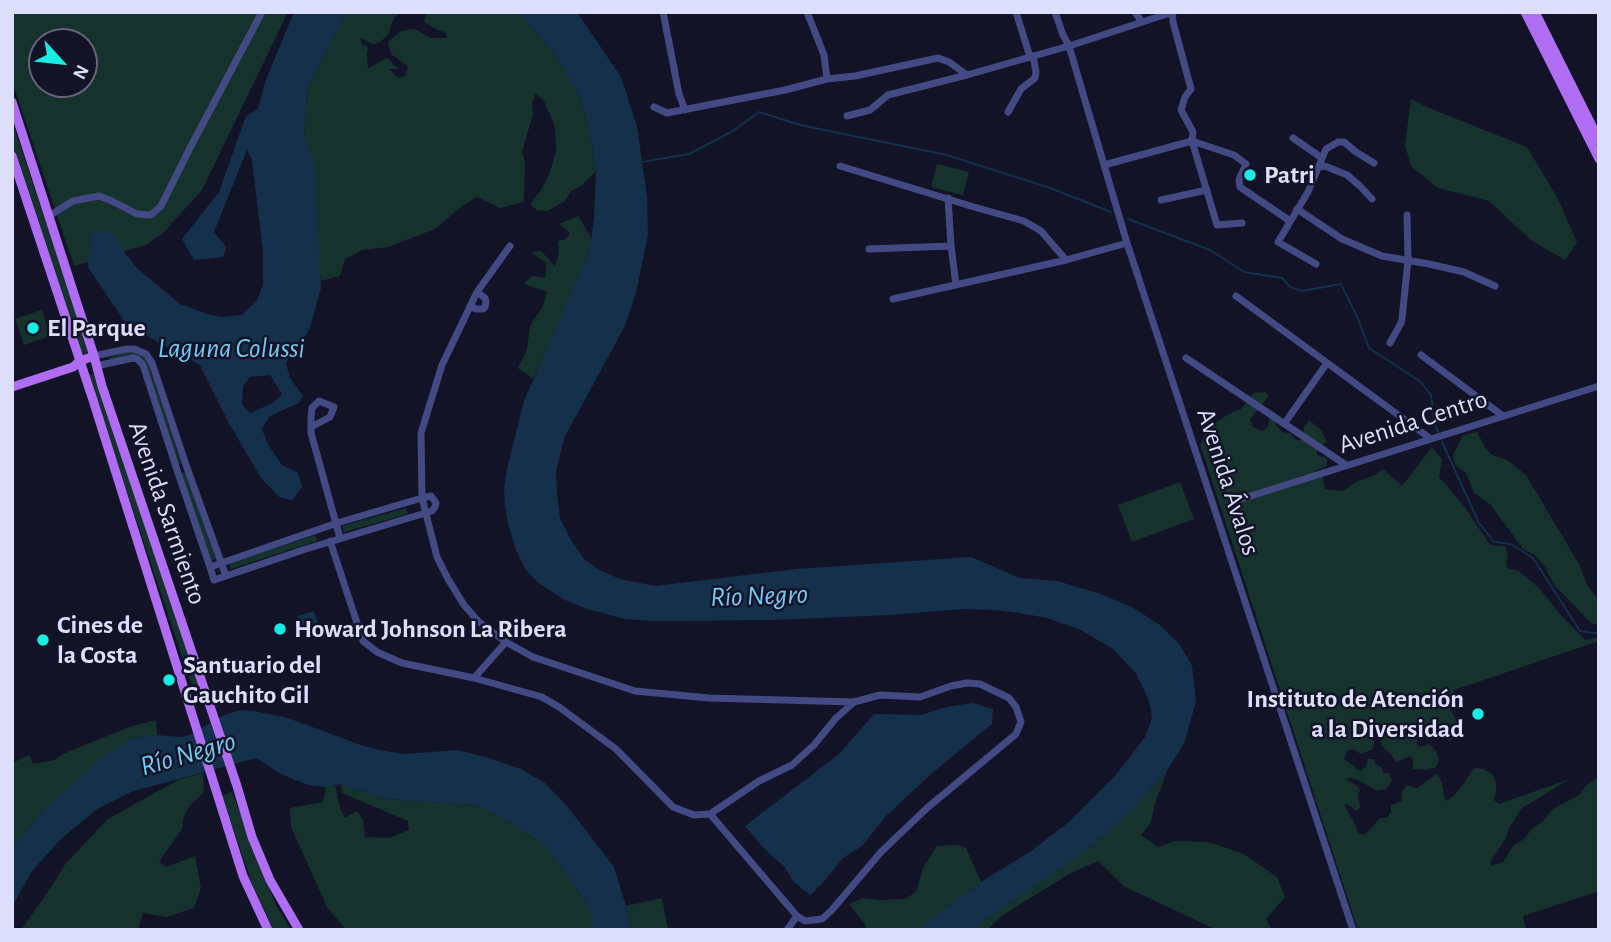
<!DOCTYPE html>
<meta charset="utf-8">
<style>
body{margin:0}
#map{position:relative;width:1611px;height:942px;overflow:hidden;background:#131328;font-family:"Alegreya Sans",sans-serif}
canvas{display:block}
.frame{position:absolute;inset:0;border:14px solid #dddefc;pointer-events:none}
.north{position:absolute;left:28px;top:28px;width:70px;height:70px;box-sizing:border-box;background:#131328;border:2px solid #64647d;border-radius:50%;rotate:117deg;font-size:19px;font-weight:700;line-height:28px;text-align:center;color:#dddefc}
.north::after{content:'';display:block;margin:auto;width:24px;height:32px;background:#19ece3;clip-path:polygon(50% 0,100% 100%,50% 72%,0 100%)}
</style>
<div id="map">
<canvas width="1611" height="942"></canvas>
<div class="frame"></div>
<div class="north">N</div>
</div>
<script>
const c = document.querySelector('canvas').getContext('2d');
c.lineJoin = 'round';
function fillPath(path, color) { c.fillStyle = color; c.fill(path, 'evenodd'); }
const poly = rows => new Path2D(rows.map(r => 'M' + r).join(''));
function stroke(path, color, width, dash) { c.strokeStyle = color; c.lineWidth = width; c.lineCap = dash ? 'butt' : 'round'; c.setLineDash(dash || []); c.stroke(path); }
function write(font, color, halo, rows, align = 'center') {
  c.font = font + ' "Alegreya Sans",sans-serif'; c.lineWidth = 5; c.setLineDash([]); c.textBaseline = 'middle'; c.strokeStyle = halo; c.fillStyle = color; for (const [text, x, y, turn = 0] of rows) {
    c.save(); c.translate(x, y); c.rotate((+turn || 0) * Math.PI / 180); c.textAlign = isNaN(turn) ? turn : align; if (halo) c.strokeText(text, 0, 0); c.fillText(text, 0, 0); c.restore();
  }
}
fillPath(poly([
 [12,12,288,12,202,190,163,233,146,245,74,266,12,81],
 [42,42,84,42,84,84,42,84],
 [347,12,400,12,394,18,388,35,379,43,372,44,360,38,362,44,368,47,367,55,368,68,387,58,399,69,389,69,398,78,405,76,408,66,391,54,388,42,401,31,414,29,431,38,447,38,446,33,436,29,424,22,426,12,519,12,556,55,580,98,589,128,596,171,582,185,571,191,564,202,547,211,537,210,530,205,543,187,550,172,556,151,555,127,544,101,536,93,532,102,533,114,522,152,525,162,524,202,500,208,477,197,462,206,435,229,388,247,362,250,345,259,340,276,321,281,304,137,307,88],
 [1411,99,1429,108,1527,147,1557,197,1577,242,1565,260,1531,240,1489,201,1438,188,1411,166,1405,145],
 [12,121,89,352,81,354,12,147],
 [937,164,969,172,963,195,931,187],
 [578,216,592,239,590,250,562,317,533,379,518,368,527,350,530,326,543,306,547,292,524,284,532,276,545,278,546,263,532,252,541,251,555,266,559,254,558,241,566,239,570,233,559,224],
 [42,310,50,336,24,345,15,319],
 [126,352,137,353,144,357,148,362,181,463,178,465,136,357,129,355,110,361,109,358],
 [95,373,202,696,196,698,88,375],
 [1266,392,1268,397,1250,419,1253,427,1262,431,1268,427,1269,420,1274,415,1276,425,1282,432,1290,433,1296,440,1302,440,1304,427,1309,420,1321,430,1327,442,1317,449,1317,455,1327,458,1327,466,1315,471,1323,477,1325,489,1343,491,1357,481,1373,476,1383,469,1402,486,1432,447,1442,459,1439,477,1464,506,1490,545,1505,546,1508,555,1506,563,1508,569,1518,570,1539,588,1561,615,1585,640,1599,637,1599,641,1454,690,1457,702,1448,704,1457,722,1456,731,1450,741,1444,738,1444,728,1440,724,1420,726,1422,731,1416,743,1419,747,1429,744,1436,751,1439,759,1436,767,1427,770,1413,769,1413,760,1410,756,1396,762,1391,754,1382,746,1380,733,1382,727,1380,725,1376,728,1373,749,1361,754,1353,749,1347,751,1344,759,1353,765,1356,769,1361,771,1366,766,1368,759,1374,759,1376,764,1381,767,1384,773,1389,773,1392,781,1386,789,1378,791,1356,779,1351,778,1346,779,1359,787,1360,791,1358,794,1360,807,1356,811,1347,804,1345,806,1355,824,1358,833,1365,835,1380,818,1387,818,1391,812,1391,805,1402,801,1401,793,1407,785,1417,788,1437,774,1442,783,1445,801,1452,797,1459,790,1474,768,1484,769,1492,774,1496,783,1496,792,1494,800,1499,804,1570,779,1522,808,1509,828,1505,840,1490,862,1491,866,1503,862,1514,845,1524,839,1531,830,1543,821,1553,809,1579,795,1586,786,1599,776,1599,891,1523,916,1526,930,1358,930,1200,444,1208,429,1222,418,1235,411,1240,410,1254,393],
 [1477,432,1486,449,1492,455,1507,460,1526,475,1579,564,1588,587,1599,600,1599,625,1591,623,1554,585,1545,567,1535,555,1523,549,1491,505,1474,493,1466,473,1455,465,1453,455,1463,435],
 [185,472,216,559,210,561,181,473],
 [1180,482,1194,519,1132,542,1118,505],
 [406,508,408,514,344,532,342,526],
 [315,535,317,541,231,569,229,564],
 [156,720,157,735,135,738,42,811,12,849,12,763,29,755,33,764,54,760,65,753,132,726],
 [1167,771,1155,803,1151,822,1141,835,1158,847,1175,841,1208,842,1244,854,1277,877,1285,897,1266,919,1272,930,1217,930,1125,887,1098,861,1069,874,1000,917,988,930,974,930,988,917,1063,866,1105,835,1135,807],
 [203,773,204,792,189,806,183,819,182,829,159,862,166,867,195,856,201,888,194,908,167,917,143,913,138,930,21,930,49,890,66,863,108,819,178,780],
 [341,784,387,799,476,805,508,821,546,846,584,899,592,913,592,930,346,930,327,907,291,827,290,808,323,802,326,787,335,785,340,808,345,818,357,811,363,820,365,837,389,838,409,830,408,821,342,793],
 [232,792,276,905,291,930,274,930,253,886,222,796],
 [959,845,966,848,981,882,923,925,919,930,866,930,865,924,849,904,863,898,879,900,905,899,916,892,923,868,937,846],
 [662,898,668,930,630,930,626,906]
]), '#16322d');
fillPath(poly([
 [294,12,347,12,307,88,304,137,315,164,321,288,310,328,298,349,291,351,286,364,290,378,303,396,299,403,270,416,262,429,267,443,282,465,298,473,302,487,292,500,279,497,261,478,230,425,200,365,127,325,88,267,91,231,107,232,116,236,124,252,138,269,180,304,207,314,221,317,242,315,257,300,263,285,263,252,252,160,247,150,214,232,226,247,223,257,194,260,182,239,219,192,246,116,258,109,265,82],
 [270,375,282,394,273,403,250,413,242,405,243,386,250,377],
 [519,12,577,12,621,77,637,126,647,197,648,235,636,293,625,326,564,438,556,472,557,494,560,518,571,540,584,559,600,570,620,579,655,586,796,569,971,557,1020,578,1057,581,1098,593,1132,607,1160,625,1180,645,1192,666,1196,701,1185,741,1167,771,1135,807,1105,835,1064,866,988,917,974,930,919,930,923,925,981,882,1031,851,1070,821,1115,776,1145,737,1152,718,1149,701,1136,673,1113,649,1081,630,1047,618,1019,613,996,610,963,609,890,615,773,620,653,621,625,619,587,609,565,600,537,582,526,570,516,550,508,524,505,505,504,490,507,469,524,401,590,250,594,218,596,171,589,128,580,98,556,55],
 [314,611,318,623,301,628,297,616],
 [972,703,993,709,992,724,931,774,886,816,862,846,843,858,822,884,810,895,794,882,784,866,769,854,745,826,839,754,874,714,921,715,946,707],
 [240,710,254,711,288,718,358,744,379,750,404,754,458,750,486,757,521,769,545,783,567,806,614,867,626,906,630,930,592,930,592,913,584,899,546,846,508,821,476,805,387,799,341,784,326,787,308,785,281,774,256,758,131,792,97,809,62,838,32,871,12,907,12,849,42,811,103,757,135,738,157,735,180,737,190,735,224,715]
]), '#14304b');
stroke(poly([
 [642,162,689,154,733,131,759,112,800,125,947,155,1050,188,1111,212],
 [1128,219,1210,250,1244,272,1282,278,1290,287,1302,291,1341,284,1356,314,1369,348,1421,382,1431,395,1434,420,1438,432],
 [1442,442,1479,523,1494,542,1511,544,1533,558,1580,631,1594,633,1599,632]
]), '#14304b', 2);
stroke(poly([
 [663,12,679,94,685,110],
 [807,12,824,55,827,79],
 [1016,12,1030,57],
 [1055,12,1063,35,1069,46,1127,243,1353,930],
 [1135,12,1142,22],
 [1172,12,1173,22,1191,89,1185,97,1181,110,1193,132,1192,141,1217,225,1242,223],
 [654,107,667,113,785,90,827,79,855,76,938,58,949,62,967,75],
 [1008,112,1021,89,1035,78,1036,72,1033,56],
 [847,116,870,110,888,95,967,75,1069,46,1173,12],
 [1293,138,1322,158],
 [1104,165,1192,141,1234,155,1246,164,1239,180,1240,187,1290,221],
 [840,166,974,207,1024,221,1041,231,1066,260],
 [1319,167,1325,166,1347,175,1360,186,1372,199],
 [948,198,951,246,956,285],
 [1161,200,1207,190],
 [1297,209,1342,239,1382,256,1429,264,1464,272,1495,286],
 [49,216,73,201,99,196,112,201,137,214,151,215,161,206,190,148,262,12],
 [869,249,951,246],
 [1316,264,1278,242,1308,192,1326,149,1338,142,1344,142,1356,152,1374,163],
 [1236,296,1431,439],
 [893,299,1066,260,1127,243],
 [470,306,476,309,483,309,485,307,486,302,485,298,477,292],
 [1390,343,1401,323,1402,319,1408,260,1407,215],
 [1421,355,1503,416],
 [94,356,127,349,134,349,146,354,152,363,186,465,226,576],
 [1186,358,1346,465],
 [96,366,133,358,137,359,143,365,177,470,210,567,214,580,306,549,432,511,435,507,436,503,431,496,422,498,337,523,210,567],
 [1284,424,1327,363],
 [311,427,330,417,334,407,319,401,312,408,311,418,311,433,340,538],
 [1241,499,1599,386],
 [330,541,363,641,377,652,402,663,474,678,542,697,559,707,616,749,673,807,694,815,710,814,797,916,805,921,822,919,831,911,881,852,927,808,1016,734,1021,722,1016,707,1009,698,980,684,967,683,951,686,920,697,880,695,854,702,709,698,635,691,533,657,506,642,479,622,464,605,448,579,437,557,422,498,421,433,442,365,477,292,510,246],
 [474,678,506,642],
 [710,814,759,781,792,765,814,745,836,718,854,702],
 [787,930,797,916]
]), '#424983', 7);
stroke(poly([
 [1525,12,1599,159],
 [1535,12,1599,140],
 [12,102,94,356,102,386,237,786,252,837,270,880,299,930],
 [12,156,93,400,243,876,268,930],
 [12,387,73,367,80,361,94,356]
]), '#ae6df3', 9);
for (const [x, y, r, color] of [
 [1250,175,7,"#19ece3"],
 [33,328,7,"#19ece3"],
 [280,629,7,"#19ece3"],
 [43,640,7,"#19ece3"],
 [169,680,7,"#19ece3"],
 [1478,714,7,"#19ece3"]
]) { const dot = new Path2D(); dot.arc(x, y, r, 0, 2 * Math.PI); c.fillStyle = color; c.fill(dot); stroke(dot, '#131328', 2.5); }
write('bold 26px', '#dddefc', '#131328', [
 ["Patri",1264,175],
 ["El Parque",47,328],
 ["Cines de",57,625],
 ["la Costa",57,655],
 ["Howard Johnson La Ribera",294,629],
 ["Santuario del",183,665],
 ["Gauchito Gil",183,695],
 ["Instituto de Atención",1464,699,"right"],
 ["a la Diversidad",1464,729,"right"]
], 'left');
write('26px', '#dddefc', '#131328', [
 ["Avenida Centro",1413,422,-18],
 ["Avenida Ávalos",1228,482,72],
 ["Avenida Sarmiento",167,513,71]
]);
write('italic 28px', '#73caf3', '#131328', [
 ["Laguna Colussi",231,349],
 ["Río Negro",759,596,-2],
 ["Río Negro",188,754,-16]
]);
</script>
